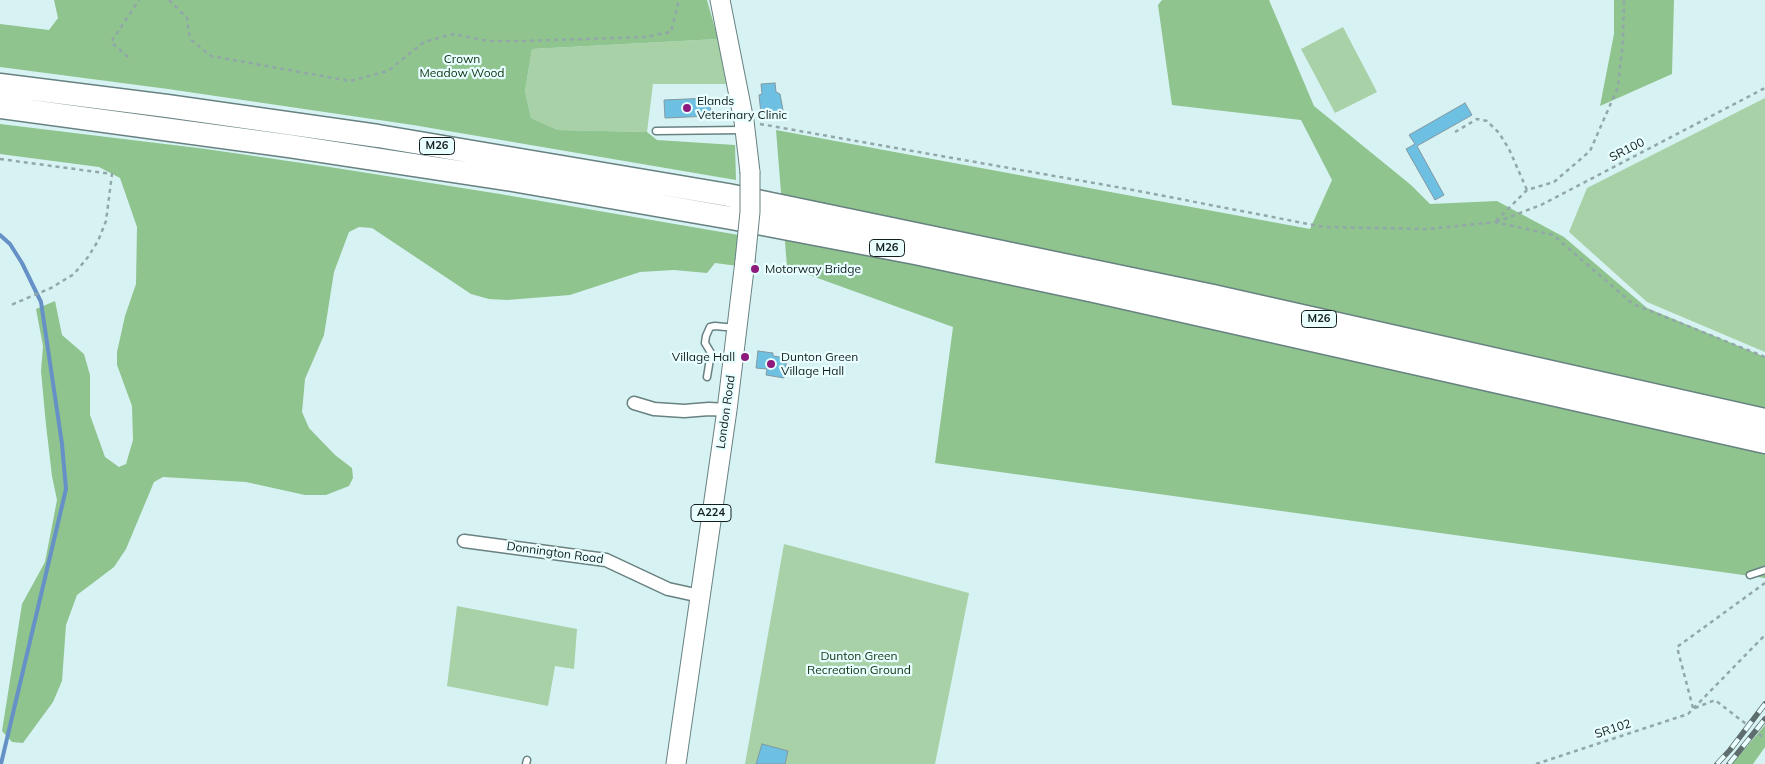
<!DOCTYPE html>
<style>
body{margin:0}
canvas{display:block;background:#d7f2f3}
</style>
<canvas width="1765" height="764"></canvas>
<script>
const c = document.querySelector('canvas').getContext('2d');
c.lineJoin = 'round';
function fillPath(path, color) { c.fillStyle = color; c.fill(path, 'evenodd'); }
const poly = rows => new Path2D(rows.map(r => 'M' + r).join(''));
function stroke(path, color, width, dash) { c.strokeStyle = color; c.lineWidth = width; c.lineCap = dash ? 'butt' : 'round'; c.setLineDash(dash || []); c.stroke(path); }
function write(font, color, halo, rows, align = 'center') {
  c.font = font + ' Mulish,sans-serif'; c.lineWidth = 4.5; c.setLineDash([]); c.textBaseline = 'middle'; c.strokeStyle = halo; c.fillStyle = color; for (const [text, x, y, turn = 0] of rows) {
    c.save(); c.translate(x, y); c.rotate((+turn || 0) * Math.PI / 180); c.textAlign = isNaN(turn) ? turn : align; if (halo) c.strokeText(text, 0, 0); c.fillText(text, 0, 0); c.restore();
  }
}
fillPath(poly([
 [1343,27,1377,92,1335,113,1301,49],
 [718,39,726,84,653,84,647,132,558,130,531,118,525,91,532,49],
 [1765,98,1765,352,1647,302,1569,232,1587,188],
 [784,544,969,593,935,764,745,764],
 [457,606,577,629,574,669,555,666,548,706,447,686]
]), '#a8d1a7');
fillPath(poly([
 [54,0,707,0,718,39,532,49,525,91,531,118,558,130,647,132,657,140,735,145,736,180,413,125,168,89,0,67,0,24,49,30,58,18],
 [1162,0,1269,0,1314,106,1411,185,1430,204,1497,201,1564,237,1647,308,1765,357,1765,578,935,463,953,327,787,267,776,130,1310,229,1332,180,1301,120,1172,105,1158,5],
 [1614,0,1674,0,1672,74,1600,106,1614,34],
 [0,124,206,149,336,168,500,194,739,235,738,266,715,263,707,273,674,270,640,272,570,295,507,300,489,299,471,294,372,228,359,227,349,232,334,272,324,335,305,379,302,412,309,428,335,455,352,468,353,478,349,486,326,495,305,495,246,482,163,477,154,482,126,549,114,567,77,595,66,625,62,681,53,702,23,743,12,742,2,731,22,604,45,562,57,500,52,476,46,425,41,371,43,346,36,309,55,301,62,335,84,354,90,375,90,415,105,457,119,467,126,464,133,440,132,406,117,365,117,352,125,316,136,284,137,227,120,178,99,167,0,154],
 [1765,725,1765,747,1753,764,1732,764]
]), '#8fc48f');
stroke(poly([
 [0,235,10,244,22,263,41,302,62,444,66,489,1,764]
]), '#6591c6', 4);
const building = poly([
 [775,83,776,92,780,94,783,110,761,114,759,95,762,94,761,84,775,83],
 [710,98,711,116,665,118,664,100,710,98],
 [1465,103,1472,115,1417,146,1444,195,1435,200,1406,149,1415,144,1409,135,1465,103],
 [758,351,773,353,773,356,787,358,784,378,766,375,767,369,756,368,758,351],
 [762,744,788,751,785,764,756,764,762,744]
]);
fillPath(building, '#6dc0e1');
stroke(building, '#8399a2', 1);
const service = poly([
 [656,131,742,130],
 [707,377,711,353,705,343,706,336,710,327,715,326,736,328],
 [1750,575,1765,570],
 [526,764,527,760]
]);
const minor = poly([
 [634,403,654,409,684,411,709,409,727,410],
 [464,541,606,560,668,589,700,596]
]);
const primary = poly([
 [720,0,744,121,750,172],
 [676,764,727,410,745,261]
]);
const motorway = poly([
 [0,85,167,106,378,136,728,195,1213,296,1765,420],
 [0,107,289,146,512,180,731,218,915,253,1094,291,1765,442]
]);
stroke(service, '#688181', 9);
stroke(minor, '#688181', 15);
stroke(primary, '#688181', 21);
stroke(motorway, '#688181', 25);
stroke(poly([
 [169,0,187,18,190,39,211,56,350,81,388,71,424,42,453,34,488,41,523,41,645,37,671,32,679,0],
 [128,57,111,42,139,0],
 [760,124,1128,189,1324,227,1429,229,1495,222,1553,235,1633,304,1765,357],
 [1455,132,1477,119,1487,121,1499,133,1509,149,1527,190],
 [0,159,112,174,106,221,98,241,88,257,74,274,51,288,11,305],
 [1496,221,1527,190,1554,182,1590,151,1618,87,1623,40,1624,0],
 [1496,222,1541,205,1765,88],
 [1693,708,1677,647,1765,583],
 [1695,708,1715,700,1746,724],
 [1759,734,1765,739],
 [1536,764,1688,714,1765,635]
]), '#92a7a8', 2.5, [4, 4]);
stroke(service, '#fff', 6);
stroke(minor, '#fff', 12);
stroke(primary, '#fff', 19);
stroke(motorway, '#fff', 22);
const rail = poly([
 [1717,764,1730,750,1765,704],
 [1729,764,1765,719]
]);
stroke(rail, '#5e6e6f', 5.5);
stroke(rail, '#e8feff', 4, [11]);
const primaryBridge = poly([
 [745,261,750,212,750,172]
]);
stroke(primaryBridge, '#688181', 21, []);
stroke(primaryBridge, '#fff', 19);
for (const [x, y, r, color] of [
 [687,108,5,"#8d1a7c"],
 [755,269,5,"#8d1a7c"],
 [745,357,5,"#8d1a7c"],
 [771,364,5,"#8d1a7c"]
]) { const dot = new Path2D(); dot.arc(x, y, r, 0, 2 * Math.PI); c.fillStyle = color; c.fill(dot); stroke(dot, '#e8feff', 2); }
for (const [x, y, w] of [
 [437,146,35],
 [887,248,35],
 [1319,319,35],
 [711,513,40]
]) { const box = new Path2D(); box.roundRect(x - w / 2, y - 8.5, w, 17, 4); c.fillStyle = '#e8feff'; c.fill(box); stroke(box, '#141e1f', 1); }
write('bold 11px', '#141e1f', null, [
 ["M26",437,146],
 ["M26",887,248],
 ["M26",1319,319],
 ["A224",711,513]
]);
write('12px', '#0d3410', '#e8feff', [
 ["Crown",462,59],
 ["Meadow Wood",462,73],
 ["Dunton Green",859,656],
 ["Recreation Ground",859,670]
]);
write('12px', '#141e1f', '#e8feff', [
 ["Elands",697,101],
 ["Veterinary Clinic",697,115],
 ["Motorway Bridge",765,269],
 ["Village Hall",735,357,"right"],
 ["Dunton Green",781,357],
 ["Village Hall",781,371]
], 'left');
write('12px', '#141e1f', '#e8feff', [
 ["SR100",1627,150,-27],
 ["London Road",726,412,-82],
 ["Donnington Road",555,553,8],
 ["SR102",1613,729,-18]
]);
</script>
